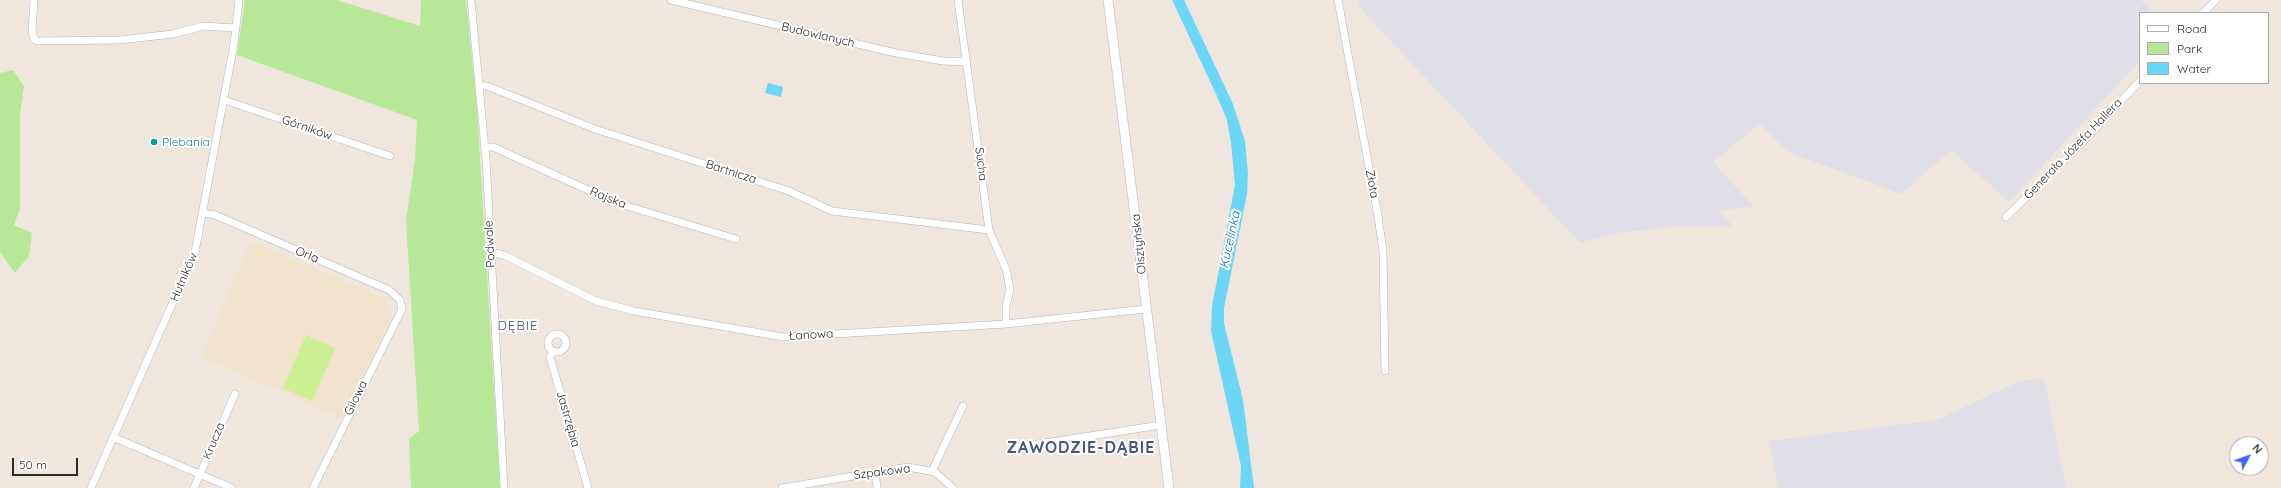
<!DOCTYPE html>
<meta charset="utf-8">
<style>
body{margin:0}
#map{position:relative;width:2281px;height:488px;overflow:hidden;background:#efe7de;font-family:Quicksand,sans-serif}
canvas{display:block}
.legend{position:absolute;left:2139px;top:12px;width:130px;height:72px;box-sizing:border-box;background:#fff;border:1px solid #ababab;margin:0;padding:5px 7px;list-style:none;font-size:12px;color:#2d2d2d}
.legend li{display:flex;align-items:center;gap:8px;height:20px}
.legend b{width:20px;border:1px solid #ababab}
.north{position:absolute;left:2229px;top:436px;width:40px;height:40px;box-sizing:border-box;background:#fff;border:1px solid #ababab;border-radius:50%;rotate:49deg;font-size:11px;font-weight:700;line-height:16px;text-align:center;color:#2d2d2d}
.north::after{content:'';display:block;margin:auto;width:14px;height:18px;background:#3b66ff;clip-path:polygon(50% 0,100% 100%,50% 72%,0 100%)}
.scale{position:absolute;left:12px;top:458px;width:66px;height:18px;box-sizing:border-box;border:2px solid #2d2d2d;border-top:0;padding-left:5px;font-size:12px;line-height:14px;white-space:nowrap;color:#2d2d2d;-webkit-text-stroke:3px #fff;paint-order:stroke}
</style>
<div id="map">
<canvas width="2281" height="488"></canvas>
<ul class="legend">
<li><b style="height:5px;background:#fff"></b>Road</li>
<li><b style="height:11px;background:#b6e898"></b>Park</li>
<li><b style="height:11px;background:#6cd6f6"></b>Water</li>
</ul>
<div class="north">N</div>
<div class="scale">50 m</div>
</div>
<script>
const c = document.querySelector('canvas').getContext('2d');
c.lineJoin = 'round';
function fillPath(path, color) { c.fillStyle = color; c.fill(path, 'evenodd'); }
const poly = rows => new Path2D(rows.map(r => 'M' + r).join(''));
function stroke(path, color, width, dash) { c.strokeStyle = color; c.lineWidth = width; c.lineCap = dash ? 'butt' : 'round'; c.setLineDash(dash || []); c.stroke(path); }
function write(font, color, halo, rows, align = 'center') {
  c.font = font + ' Quicksand,sans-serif'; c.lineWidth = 4; c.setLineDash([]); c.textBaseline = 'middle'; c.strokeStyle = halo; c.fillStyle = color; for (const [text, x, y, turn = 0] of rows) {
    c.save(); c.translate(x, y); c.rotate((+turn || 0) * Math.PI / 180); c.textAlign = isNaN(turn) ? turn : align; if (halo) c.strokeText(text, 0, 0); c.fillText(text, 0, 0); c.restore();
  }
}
fillPath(poly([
 [1358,0,2141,0,2153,13,2140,13,2140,61,2009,202,1951,150,1901,194,1788,152,1760,124,1713,162,1754,207,1718,210,1733,226,1680,226,1617,233,1580,243,1359,7],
 [2044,378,2066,488,1778,488,1769,441,1937,420,2020,381]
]), '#e1dfe7');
fillPath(poly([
 [251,241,383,297,394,314,341,418,201,357]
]), '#f1e4cd');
fillPath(poly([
 [245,0,337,0,420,26,421,0,466,0,477,109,500,488,411,488,409,439,419,431,406,220,415,159,417,120,237,55],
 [13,70,24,86,20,114,20,209,14,225,32,233,29,256,15,273,0,252,0,73]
]), '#b6e898');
fillPath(poly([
 [306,335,335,348,312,401,283,388]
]), '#ccf093');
fillPath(poly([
 [1172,0,1184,0,1233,104,1245,141,1248,173,1247,194,1224,308,1224,323,1243,400,1254,488,1240,488,1241,466,1211,331,1212,306,1235,185,1231,143,1227,120,1216,94],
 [768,83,783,87,781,97,765,93]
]), '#6cd6f6');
const minor = poly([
 [34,0,32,31,34,39,37,41,120,40,173,34,203,26,235,28],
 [471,0,486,160,504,488],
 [671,0,896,53,943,61,967,62],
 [958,0,989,230,1006,269,1010,289,1006,307,1006,324],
 [1338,0,1378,216,1383,251,1385,371],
 [2203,13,2216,0],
 [479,86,487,86,595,129,789,191,832,211,989,230],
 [224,100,390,156],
 [484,147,493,147,617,203,736,239],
 [203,213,215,215,389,290,400,300,402,309,313,488],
 [2006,217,2074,151,2140,81],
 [490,252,504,255,596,301,634,311,783,337,1006,324,1146,309],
 '548 343a9 9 0 1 1 18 0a9 9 0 1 1-18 0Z',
 [553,351,550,357,588,488],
 [113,437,232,488],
 [1012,448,1161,425],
 [932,471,963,406],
 [875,472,877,488],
 [91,488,195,252,234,44,239,0],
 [194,488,235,394],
 [782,488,908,467,935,472,953,488]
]);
const tertiary = poly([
 [1108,0,1169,488]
]);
stroke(minor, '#b2b5c1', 8);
stroke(tertiary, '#b2b5c1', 10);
stroke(minor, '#fff', 7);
stroke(tertiary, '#fff', 9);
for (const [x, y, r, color] of [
 [154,142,4,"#0f9aa8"]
]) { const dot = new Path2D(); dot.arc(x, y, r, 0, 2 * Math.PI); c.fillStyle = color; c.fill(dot); stroke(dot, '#fff', 1.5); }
write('12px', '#2d2d2d', '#fff', [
 ["Budowlanych",818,35,13],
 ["Górników",307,128,19],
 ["Generała Józefa Hallera",2073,149,-46],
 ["Sucha",981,164,83],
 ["Bartnicza",731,172,18],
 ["Złota",1372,184,79],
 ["Rajska",608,198,22],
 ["Podwale",490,244,-93],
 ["Olsztyńska",1139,244,-96],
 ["Orla",307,255,23],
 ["Hutników",184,277,-67],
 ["Łanowa",811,335,-3],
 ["Gilowa",356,398,-64],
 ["Jastrzębia",568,419,74],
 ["Krucza",214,441,-67],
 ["Szpakowa",882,472,-7]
]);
write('12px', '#0d838f', '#fff', [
 ["Plebania",162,142]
], 'left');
write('italic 13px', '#0575a8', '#fff', [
 ["Kucelinka",1230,240,-78]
]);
c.letterSpacing = '1px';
write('13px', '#495581', '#fff', [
 ["DĘBIE",518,326]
]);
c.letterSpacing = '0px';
c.letterSpacing = '1px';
write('bold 16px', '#495581', '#fff', [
 ["ZAWODZIE-DĄBIE",1081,448]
]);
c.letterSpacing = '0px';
</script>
